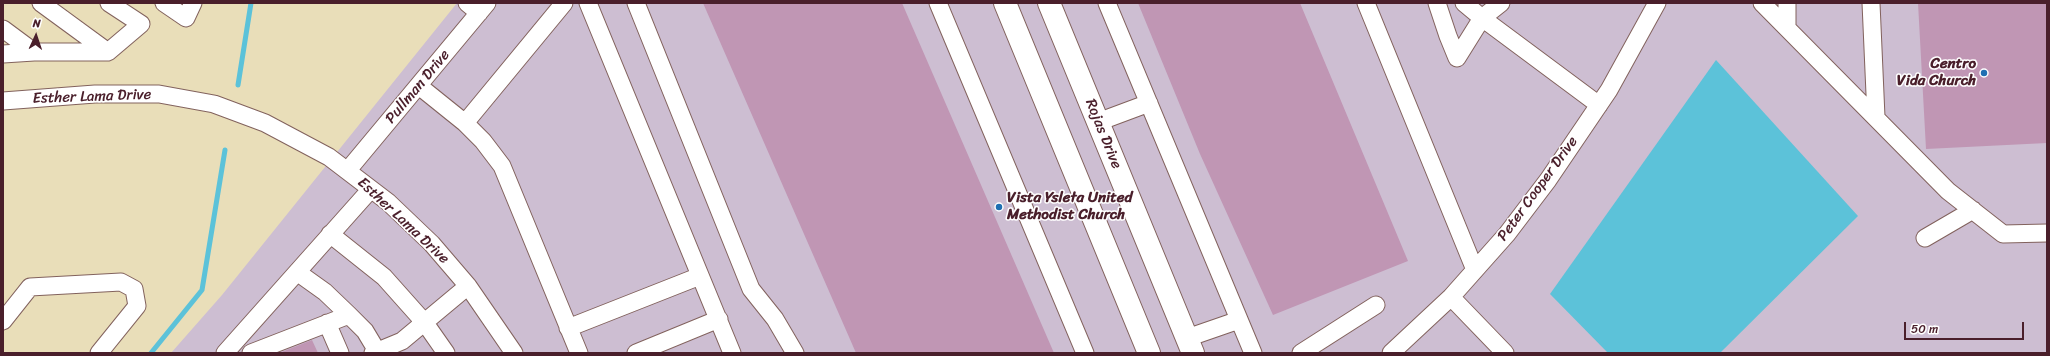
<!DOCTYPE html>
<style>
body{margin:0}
#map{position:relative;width:2050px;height:356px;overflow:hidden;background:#e9deb9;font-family:Sriracha,sans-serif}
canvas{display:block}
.frame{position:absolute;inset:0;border:4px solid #4a1f2b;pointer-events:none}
.north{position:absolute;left:16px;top:16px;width:40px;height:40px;-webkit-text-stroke:3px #fff;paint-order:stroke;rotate:3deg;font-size:11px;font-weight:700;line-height:16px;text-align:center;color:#4a1f2b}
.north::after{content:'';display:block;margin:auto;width:14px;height:18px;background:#4a1f2b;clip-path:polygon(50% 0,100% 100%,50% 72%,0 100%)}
.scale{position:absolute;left:1904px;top:322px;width:120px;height:18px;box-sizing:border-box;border:2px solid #4a1f2b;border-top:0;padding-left:5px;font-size:12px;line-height:14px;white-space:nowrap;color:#4a1f2b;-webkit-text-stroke:3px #fff;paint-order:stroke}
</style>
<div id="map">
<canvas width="2050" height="356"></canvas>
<div class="frame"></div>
<div class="north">N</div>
<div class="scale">50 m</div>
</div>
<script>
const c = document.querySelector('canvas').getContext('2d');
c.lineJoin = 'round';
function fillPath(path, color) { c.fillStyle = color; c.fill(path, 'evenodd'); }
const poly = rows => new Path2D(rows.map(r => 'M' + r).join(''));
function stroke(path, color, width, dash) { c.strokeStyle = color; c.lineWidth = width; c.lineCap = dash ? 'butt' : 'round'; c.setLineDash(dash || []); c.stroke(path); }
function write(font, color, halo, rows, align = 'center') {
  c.font = font + ' Sriracha,sans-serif'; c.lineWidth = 3; c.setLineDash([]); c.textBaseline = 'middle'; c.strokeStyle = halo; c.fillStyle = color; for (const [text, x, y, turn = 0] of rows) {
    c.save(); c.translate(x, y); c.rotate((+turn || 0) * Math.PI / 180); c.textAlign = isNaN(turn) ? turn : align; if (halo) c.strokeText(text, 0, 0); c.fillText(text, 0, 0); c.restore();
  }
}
fillPath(poly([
 [457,3,2047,3,2047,353,171,353,222,295]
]), '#cdbed2');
fillPath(poly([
 [1716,60,1858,216,1720,353,1608,353,1550,294]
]), '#5cc2d9');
stroke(poly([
 [238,85,251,3],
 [151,353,202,290,225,150]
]), '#5cc2d9', 5);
fillPath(poly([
 [703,3,902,3,1054,353,856,353],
 [1138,3,1300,3,1408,261,1273,315,1200,154],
 [1918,3,2047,3,2047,143,1926,149],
 [312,340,318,353,279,353]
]), '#c096b4');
const minor = poly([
 [41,3,108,52],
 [164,3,186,18,193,3],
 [467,3,479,13],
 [588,3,732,353],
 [636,3,751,289,775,319,795,353],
 [938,3,1085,353],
 [1107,3,1253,353],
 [1366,3,1475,270],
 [1437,3,1448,36,1457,58,1482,18,1599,105],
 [1464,3,1482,18,1501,3],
 [1762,3,1948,191,2003,234,2047,233],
 [1871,3,1876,117],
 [1787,27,1787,3],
 [3,29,34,52],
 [3,54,34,52,108,52,141,24,109,3],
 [419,86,465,123,483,141,502,166,579,353],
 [3,101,95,94,159,94,214,104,265,123,329,157,388,202,432,244,468,286,514,353],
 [1098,122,1149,103],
 [465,123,564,3],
 [348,170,487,3],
 [330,234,384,277,425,323,446,353],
 [1925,238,1973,210],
 [297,272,325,292,349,315,365,331,377,351],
 [1451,297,1505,353],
 [3,321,30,287,121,282,134,289,137,306,99,353],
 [327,323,340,353],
 [568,328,700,276],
 [1187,338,1239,320],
 [225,353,371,189],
 [251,353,349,315],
 [373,353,402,341,468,286],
 [636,353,719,319],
 [1301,353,1376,305],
 [1391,353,1451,297,1507,234,1548,180,1609,90,1657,3]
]);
const major = poly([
 [1005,3,1149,353],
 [1049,3,1193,353]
]);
stroke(minor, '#82625d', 19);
stroke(major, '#82625d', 24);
stroke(minor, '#fff', 17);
stroke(major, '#fff', 22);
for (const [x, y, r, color] of [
 [1984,73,4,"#1f6fb2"],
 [999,207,4,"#1f6fb2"]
]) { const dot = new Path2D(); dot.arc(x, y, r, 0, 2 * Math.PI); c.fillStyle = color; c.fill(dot); stroke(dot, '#fff', 1.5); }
write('bold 15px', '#4a1f2b', '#fff', [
 ["Centro",1976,64],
 ["Vida Church",1976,81],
 ["Vista Ysleta United",1007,198,"left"],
 ["Methodist Church",1007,215,"left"]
], 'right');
write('15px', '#4a1f2b', '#fff', [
 ["Pullman Drive",418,87,-50],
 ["Esther Lama Drive",92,97,-2],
 ["Rojas Drive",1103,134,68],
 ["Peter Cooper Drive",1538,189,-54],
 ["Esther Lama Drive",403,221,43]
]);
</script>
